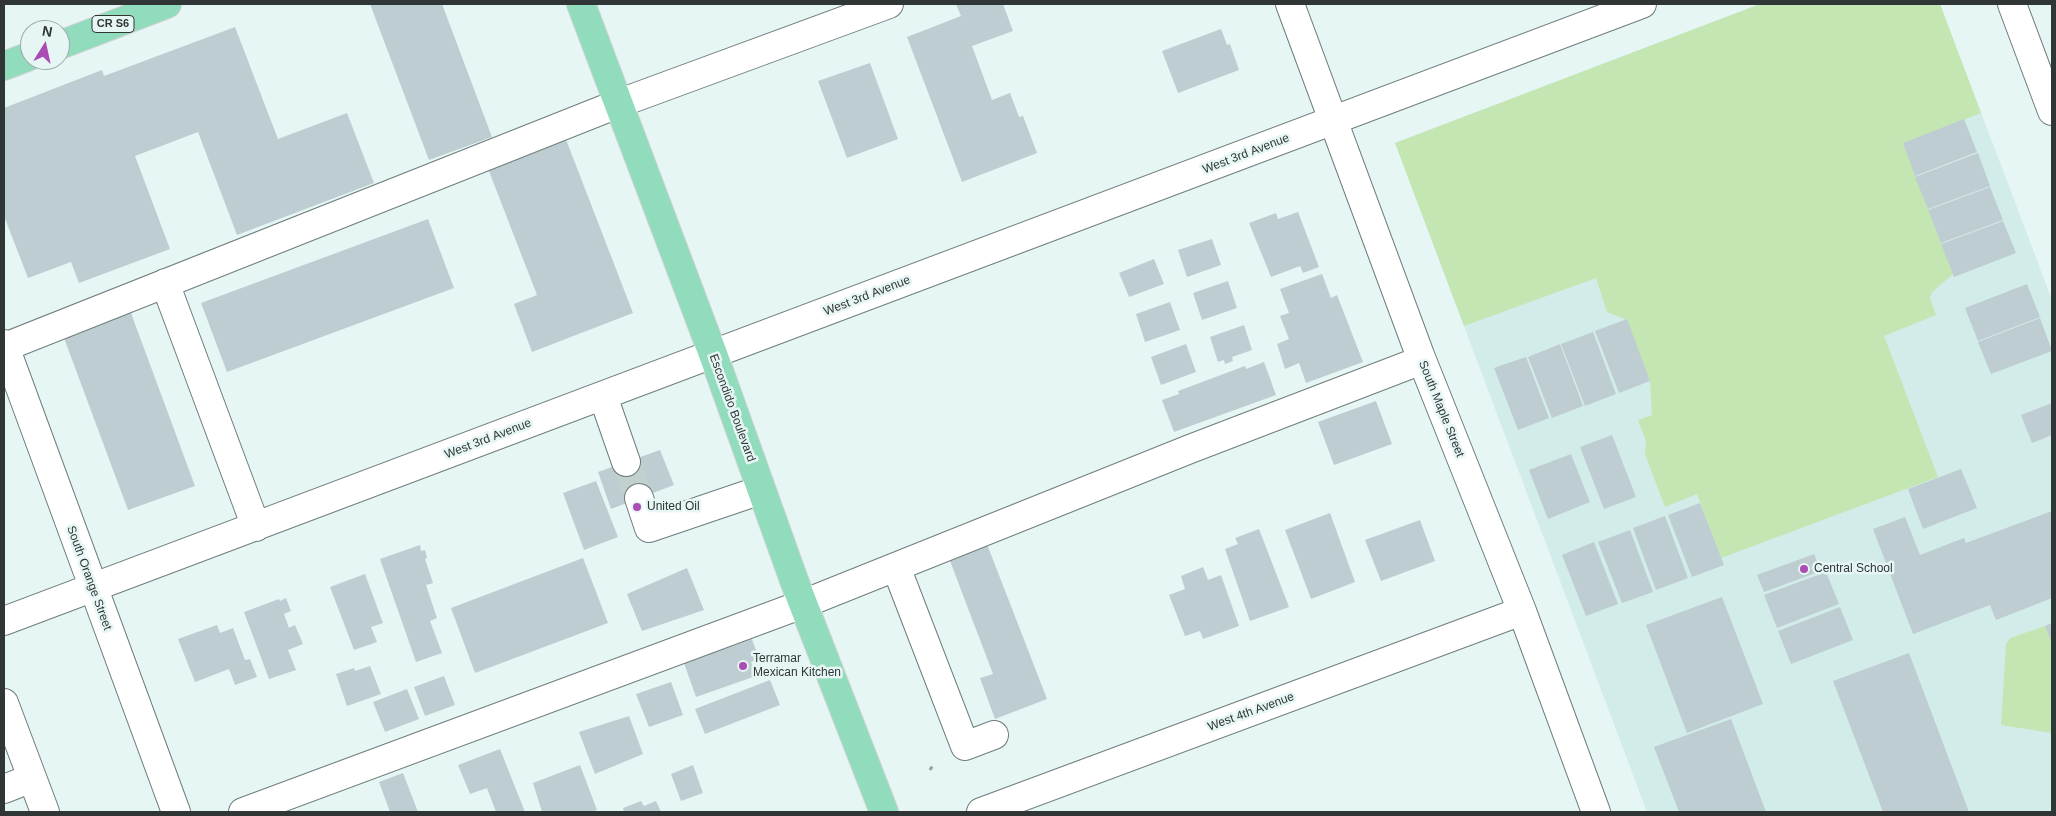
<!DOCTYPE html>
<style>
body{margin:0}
#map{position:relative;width:2056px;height:816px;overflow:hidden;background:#e6f6f5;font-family:Arial,sans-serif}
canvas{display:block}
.frame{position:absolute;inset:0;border:5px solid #303636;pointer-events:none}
.north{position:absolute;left:20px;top:20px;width:50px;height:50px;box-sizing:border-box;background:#e6f6f5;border:1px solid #9da9a9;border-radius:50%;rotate:10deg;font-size:14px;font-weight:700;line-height:20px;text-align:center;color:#303636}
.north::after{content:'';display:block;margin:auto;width:18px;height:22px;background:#ab4bb4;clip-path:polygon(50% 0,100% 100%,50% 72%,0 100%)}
</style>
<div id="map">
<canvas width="2056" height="816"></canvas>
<div class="frame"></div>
<div class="north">N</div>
</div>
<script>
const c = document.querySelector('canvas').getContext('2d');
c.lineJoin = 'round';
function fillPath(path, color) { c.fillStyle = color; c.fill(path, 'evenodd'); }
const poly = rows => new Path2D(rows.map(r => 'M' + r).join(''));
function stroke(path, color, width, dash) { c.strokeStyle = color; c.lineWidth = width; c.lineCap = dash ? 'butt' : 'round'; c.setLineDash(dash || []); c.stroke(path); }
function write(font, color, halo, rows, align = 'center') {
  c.font = font + ' Arial,sans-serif'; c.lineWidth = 5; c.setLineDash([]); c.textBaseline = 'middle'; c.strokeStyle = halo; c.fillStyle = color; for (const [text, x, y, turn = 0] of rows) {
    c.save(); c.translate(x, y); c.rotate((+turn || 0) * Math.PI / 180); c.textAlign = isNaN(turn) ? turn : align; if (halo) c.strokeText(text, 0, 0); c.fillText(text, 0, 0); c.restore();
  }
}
fillPath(poly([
 [1760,4,1940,4,2052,300,2052,812,1647,812,1395,143]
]), '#d2ece9');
fillPath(poly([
 [1760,4,1940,4,1981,113,1903,143,1953,274,1932,292,1930,298,1936,315,1884,336,1938,477,1721,558,1697,494,1665,507,1645,454,1646,441,1638,420,1652,415,1650,381,1627,320,1607,312,1596,278,1464,326,1395,143],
 [2045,626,2052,644,2052,733,2001,725,2006,644,2010,638]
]), '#c4e6b2');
fillPath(poly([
 [370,4,442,4,492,137,429,160],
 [956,4,1003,4,1013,31,972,46,992,100,1010,93,1019,117,1023,116,1037,153,962,182,907,37,961,16],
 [235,27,278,139,347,113,374,183,237,235,198,132,135,156,170,249,79,283,71,262,28,278,4,216,4,108,102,70,104,76],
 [1221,29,1227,45,1230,44,1239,70,1178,93,1162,51],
 [870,63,898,139,847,158,818,81],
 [1964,119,1977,152,1915,176,1903,143],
 [565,137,633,313,532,352,514,304,537,295,487,166],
 [1978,153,1990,186,1928,209,1915,177],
 [1990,187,2003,220,1941,243,1928,210],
 [1298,212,1319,267,1303,273,1300,266,1271,277,1249,223,1276,213,1278,219],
 [428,219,454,288,227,372,201,303],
 [2003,221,2016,253,1954,277,1941,244],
 [1212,239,1221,265,1187,277,1178,250],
 [1154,259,1164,284,1129,297,1119,273],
 [1322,274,1331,298,1337,295,1363,362,1306,383,1299,363,1285,369,1277,344,1289,339,1280,316,1289,313,1280,289],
 [1228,281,1237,308,1202,320,1193,293],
 [2027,284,2040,317,1978,341,1965,308],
 [1170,302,1180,330,1145,342,1136,314],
 [128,305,195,486,128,510,61,330],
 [2040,318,2052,351,1991,374,1978,342],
 [1627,319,1650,381,1619,393,1595,331],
 [1244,325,1252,350,1232,357,1233,361,1225,364,1224,360,1218,362,1210,337],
 [1593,332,1616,394,1585,406,1561,344],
 [1186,344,1196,372,1161,385,1151,357],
 [1560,344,1583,406,1552,418,1528,357],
 [1526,357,1549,418,1518,430,1494,368],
 [1264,362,1276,395,1174,432,1162,400,1179,394,1178,391,1245,366,1246,369],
 [1376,401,1392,444,1334,465,1318,422],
 [2052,403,2052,435,2032,443,2021,415],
 [1612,435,1636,497,1604,509,1580,447],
 [660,450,674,485,611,509,598,472],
 [1571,454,1590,502,1548,519,1529,470],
 [1961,469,1977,508,1923,529,1908,489],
 [596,481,618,537,584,550,563,493],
 [1700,503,1724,565,1692,577,1668,515],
 [2052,511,2052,598,1996,620,1990,605,1913,634,1873,529,1905,517,1920,555,1964,538,1966,543],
 [1330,513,1355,582,1311,599,1285,530],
 [1665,516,1688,578,1656,590,1633,528],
 [1420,520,1435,561,1381,581,1365,540],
 [1259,529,1289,607,1250,621,1225,549,1238,544,1235,538],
 [1630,530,1653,592,1622,603,1598,542],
 [985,539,1047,699,995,719,980,678,993,674,947,553],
 [1594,542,1618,604,1586,616,1562,555],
 [420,545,421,551,425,550,427,558,425,559,433,583,426,585,437,618,430,621,442,653,416,662,380,559],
 [1814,554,1821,571,1764,592,1757,575],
 [583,558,608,623,475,673,451,608],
 [1203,567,1208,580,1221,575,1239,626,1203,639,1200,631,1185,636,1169,595,1185,589,1181,576],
 [687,568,704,610,642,631,627,594],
 [1826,572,1839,604,1777,628,1764,595],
 [365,574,383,623,371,627,377,642,354,650,330,587],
 [1722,597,1763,704,1687,733,1646,625],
 [286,598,291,611,284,614,289,628,295,625,303,644,288,650,296,670,269,679,244,612,279,599,280,601],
 [1840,607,1853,640,1791,664,1778,631],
 [2052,623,2052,644,2045,626],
 [217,625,220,633,233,628,245,660,250,659,257,677,235,685,229,669,195,682,178,639],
 [752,639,759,659,751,662,756,676,696,697,684,663],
 [1909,653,1969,812,1883,812,1833,681],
 [370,666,381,694,347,706,336,674,354,668,355,671],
 [444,676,455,705,425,716,414,687],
 [770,680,780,705,705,734,695,709],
 [671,682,683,715,649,727,636,694],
 [407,689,419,719,385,732,373,702],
 [629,716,643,754,595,774,579,732],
 [1731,719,1766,812,1679,812,1654,747],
 [500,749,525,812,496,812,487,788,470,794,458,765],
 [580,765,597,810,590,812,542,812,533,783],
 [693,765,703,793,681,801,671,774],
 [403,773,418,812,390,812,379,782],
 [641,801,644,806,656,801,661,812,624,812,623,808]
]), '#becdd1');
stroke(poly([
 [626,462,639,498]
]), '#c2d0cf', 28, [28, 14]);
const minor = poly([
 [1290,4,1420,355,1522,611,1596,812],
 [2012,4,2052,111],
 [165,283,256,527],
 [4,344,176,812],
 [5,347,620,103,889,4],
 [603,396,626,462],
 [639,498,649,528,761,490],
 [896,567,965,746,994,735],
 [4,621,1642,4],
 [4,703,45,812],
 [4,789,32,778],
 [243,812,803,604,1190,449,1422,360],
 [981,812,1522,611]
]);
const major = poly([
 [581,4,713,354,795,583,884,812],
 [60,45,167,4],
 [4,66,30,56]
]);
stroke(minor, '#6e7d7b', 30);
stroke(major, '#d1d3d3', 30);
stroke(poly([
 [930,770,933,765]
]), '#95a1a0', 3, [4, 2.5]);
stroke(minor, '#fff', 28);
stroke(major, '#91dcbc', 28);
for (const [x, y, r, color] of [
 [637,507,5,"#ab4bb4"],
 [1804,569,5,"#ab4bb4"],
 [743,666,5,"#ab4bb4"]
]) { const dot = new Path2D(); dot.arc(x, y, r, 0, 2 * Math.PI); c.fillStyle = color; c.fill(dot); stroke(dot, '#e6f6f5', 2); }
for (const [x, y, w] of [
 [113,24,42]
]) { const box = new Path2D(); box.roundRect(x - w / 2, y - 8.5, w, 17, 4); c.fillStyle = '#e6f6f5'; c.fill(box); stroke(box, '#303636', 1); }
write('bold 11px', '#303636', null, [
 ["CR S6",113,24]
]);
write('12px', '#303636', '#e6f6f5', [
 ["West 3rd Avenue",1246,154,-21],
 ["West 3rd Avenue",867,296,-21],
 ["Escondido Boulevard",732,408,70],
 ["South Maple Street",1441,409,68],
 ["West 3rd Avenue",488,439,-21],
 ["South Orange Street",89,578,70],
 ["West 4th Avenue",1251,712,-20]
]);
write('12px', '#303636', '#e6f6f5', [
 ["United Oil",647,507],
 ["Central School",1814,569],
 ["Terramar",753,659],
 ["Mexican Kitchen",753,673]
], 'left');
</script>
